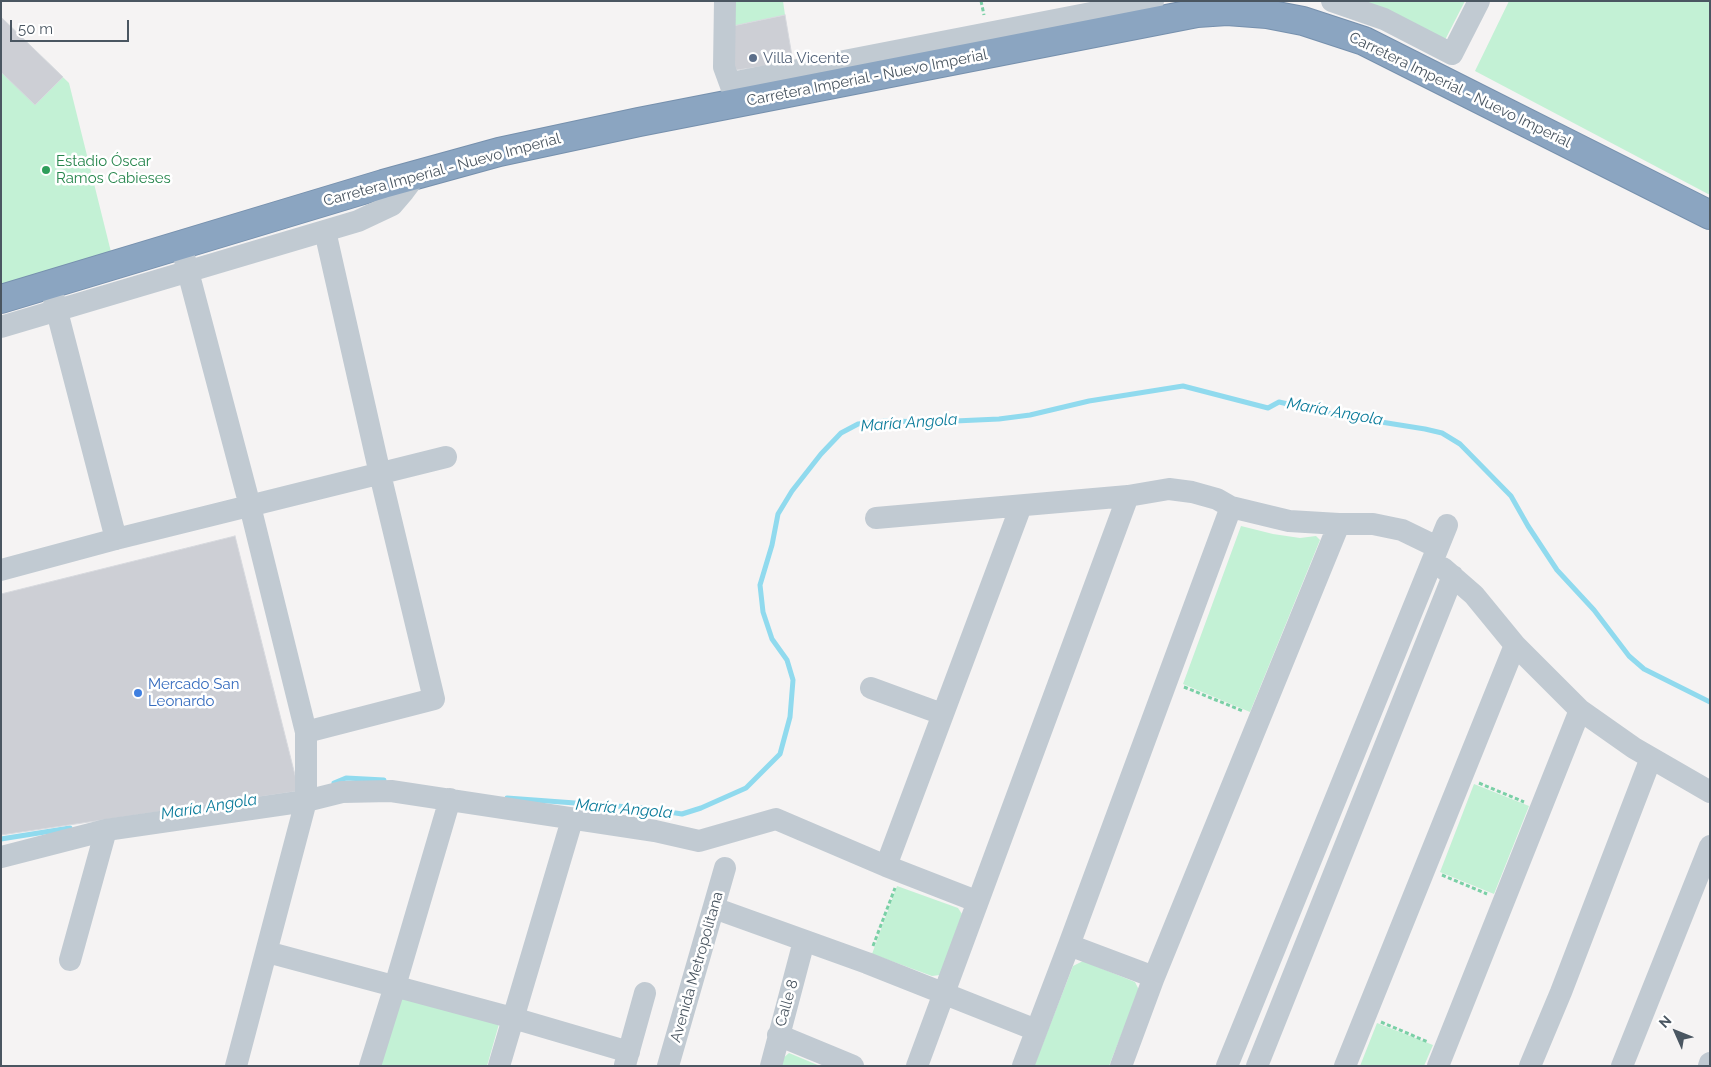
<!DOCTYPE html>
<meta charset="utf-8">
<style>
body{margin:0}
#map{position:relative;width:1711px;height:1067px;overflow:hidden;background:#f5f3f3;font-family:Raleway,sans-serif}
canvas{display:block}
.frame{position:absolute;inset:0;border:2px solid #4a5661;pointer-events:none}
.north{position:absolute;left:1651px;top:1007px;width:50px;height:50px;-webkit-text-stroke:4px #fff;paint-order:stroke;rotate:314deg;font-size:14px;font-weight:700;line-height:20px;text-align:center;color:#4a5661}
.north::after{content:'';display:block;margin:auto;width:18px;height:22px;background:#4a5661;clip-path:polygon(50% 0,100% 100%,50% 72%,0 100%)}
.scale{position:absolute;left:10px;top:20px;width:119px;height:22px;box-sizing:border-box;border:2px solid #4a5661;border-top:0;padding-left:6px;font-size:15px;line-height:18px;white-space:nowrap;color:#4a5661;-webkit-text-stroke:4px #fff;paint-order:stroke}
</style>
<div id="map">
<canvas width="1711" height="1067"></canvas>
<div class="frame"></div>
<div class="north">N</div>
<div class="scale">50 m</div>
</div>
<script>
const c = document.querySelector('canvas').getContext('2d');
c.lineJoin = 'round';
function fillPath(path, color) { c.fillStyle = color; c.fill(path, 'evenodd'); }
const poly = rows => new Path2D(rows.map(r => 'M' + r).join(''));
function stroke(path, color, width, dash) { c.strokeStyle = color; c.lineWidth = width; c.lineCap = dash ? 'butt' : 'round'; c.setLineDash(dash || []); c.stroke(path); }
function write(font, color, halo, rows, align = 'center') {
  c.font = font + ' Raleway,sans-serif'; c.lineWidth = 5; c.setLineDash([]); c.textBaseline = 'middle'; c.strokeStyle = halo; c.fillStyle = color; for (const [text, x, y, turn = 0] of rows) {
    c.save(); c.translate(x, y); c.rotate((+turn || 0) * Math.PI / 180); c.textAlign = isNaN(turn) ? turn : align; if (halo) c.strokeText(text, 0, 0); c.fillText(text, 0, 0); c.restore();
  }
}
fillPath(poly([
 [734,1,783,1,785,15,733,26],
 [1363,1,1465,1,1445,40],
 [1509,1,1710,1,1710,195,1475,71],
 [1,17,69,83,112,256,1,290],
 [1241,526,1273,534,1300,538,1316,536,1320,540,1250,712,1183,684],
 [1474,784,1529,806,1494,894,1440,872],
 [897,886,958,908,962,914,940,975,932,976,872,954],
 [1083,961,1135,982,1139,990,1109,1066,1034,1066,1073,966],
 [395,996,499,1024,487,1066,375,1066],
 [1377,1023,1433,1045,1424,1066,1360,1066],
 [789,1053,820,1066,779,1066,781,1060]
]), '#c3f1d5');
stroke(poly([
 [334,783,346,778,384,780],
 [507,798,643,808,682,814,701,808,746,788,780,754,790,717,793,680,787,660,772,639,763,612,760,585,772,545,778,514,792,491,821,454,841,433,858,424,886,421,933,422,999,419,1030,415,1089,401,1183,386,1268,408,1279,402,1337,415,1425,429,1442,433,1460,444,1511,496,1528,526,1557,570,1594,610,1629,656,1644,669,1710,702],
 [1,839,70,828]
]), '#90daee', 5);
const building = poly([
 [785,15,793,62,737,70,732,64,733,26,785,15],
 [1,17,63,77,35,105,1,72,1,17],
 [235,536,299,791,1,835,1,594,235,536]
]);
fillPath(building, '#cdcfd5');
stroke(building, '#d7d9de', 1);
const highway = poly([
 [1,299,383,184,499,152,639,122,1197,13,1227,11,1267,14,1303,21,1364,41,1710,215]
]);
stroke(highway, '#7690ad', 30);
stroke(poly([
 [981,1,984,15],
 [1184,687,1243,711],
 [1479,783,1524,802],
 [1442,875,1487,894],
 [873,946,895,888],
 [1381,1022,1428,1042]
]), '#7ad0a6', 3, [4, 2.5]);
stroke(poly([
 [725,1,724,67,735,97],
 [1332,1,1384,19,1452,54,1479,1],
 [731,83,1153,1],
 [181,245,250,506,306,732,306,801,236,1066],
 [53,296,116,539],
 [1,327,358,221,392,205,404,191,416,175],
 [876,518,1128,496,1169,489,1192,492,1217,499,1231,507,1289,521,1339,524,1373,524,1402,530,1437,547],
 [1443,568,1474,595,1515,645,1580,710,1634,748,1710,792],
 [1,570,116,539,446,457],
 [871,688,942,714],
 [306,732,434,699,380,474,325,231],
 [1,857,106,830,306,801,342,792,391,791,655,831,699,841,776,819,886,866,976,901],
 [886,866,1021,506],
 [714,908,867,963,1036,1030],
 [1069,945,1154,977],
 [267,952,513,1018,629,1052],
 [70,960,106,830],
 [778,1035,853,1066],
 [625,1065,645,993],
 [370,1066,395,986,450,799],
 [499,1066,572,820],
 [668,1066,725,868],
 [771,1066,804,941],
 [917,1066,1128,496],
 [1023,1066,1069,945,1231,507],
 [1121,1066,1154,977,1339,524],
 [1227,1066,1447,525],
 [1257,1066,1453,576],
 [1345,1066,1515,645],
 [1438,1066,1580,710],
 [1530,1066,1561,992,1651,758],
 [1622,1066,1710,846],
 [1709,1066,1710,1063]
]), '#c1cad2', 22);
stroke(highway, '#8ba5c1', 28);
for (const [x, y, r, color] of [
 [753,58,5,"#5c6f8a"],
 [46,170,5,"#2e9e5b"],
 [138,693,5,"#3f7fe0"]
]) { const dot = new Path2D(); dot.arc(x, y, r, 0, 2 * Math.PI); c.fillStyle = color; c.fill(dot); stroke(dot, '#fff', 2); }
write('15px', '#4e5e75', '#fff', [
 ["Villa Vicente",763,58]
], 'left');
write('15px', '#4a5661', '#fff', [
 ["Carretera Imperial - Nuevo Imperial",867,78,-11],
 ["Carretera Imperial - Nuevo Imperial",1460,90,26],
 ["Carretera Imperial - Nuevo Imperial",442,170,-15],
 ["Avenida Metropolitana",697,967,-74],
 ["Calle 8",787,1003,-74]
]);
write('15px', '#27864d', '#fff', [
 ["Estadio Óscar",56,161],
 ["Ramos Cabieses",56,178]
], 'left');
write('15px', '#366cbe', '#fff', [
 ["Mercado San",148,684],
 ["Leonardo",148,701]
], 'left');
write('italic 16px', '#0c7c9b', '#fff', [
 ["María Angola",1335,412,10],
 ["María Angola",909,423,-4],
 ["María Angola",209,807,-9],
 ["María Angola",624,809,5]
]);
</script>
